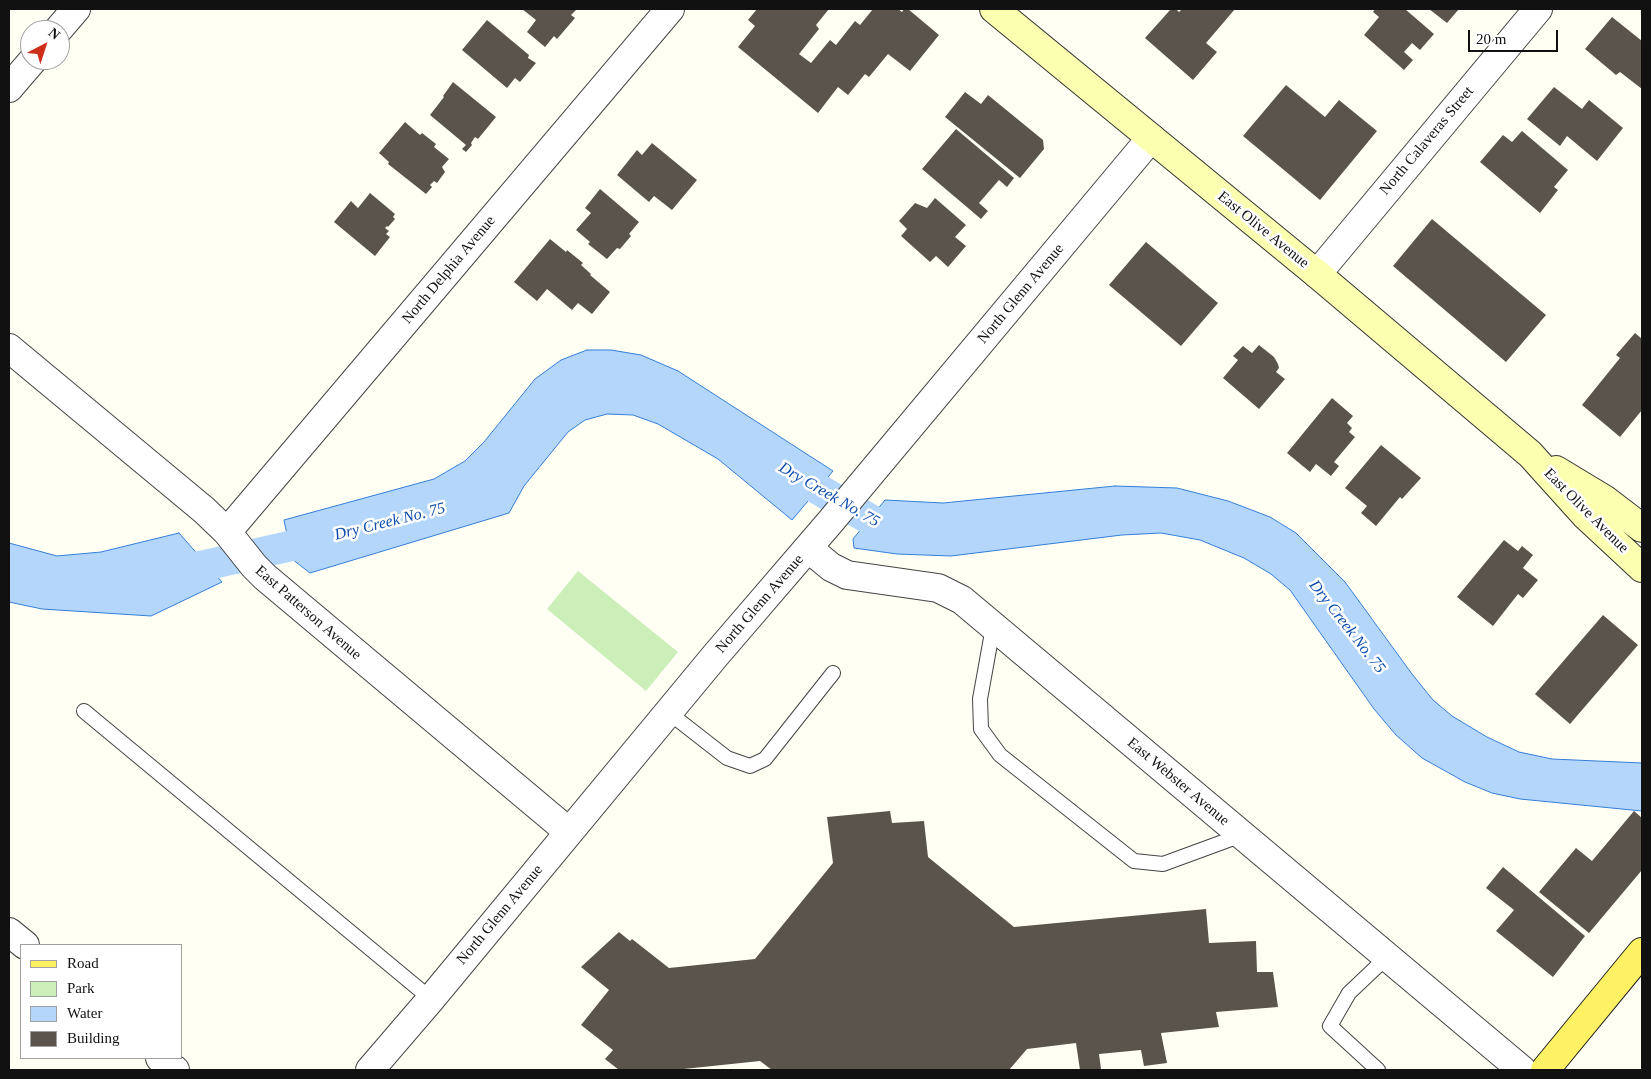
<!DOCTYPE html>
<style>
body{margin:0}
#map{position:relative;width:1651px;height:1079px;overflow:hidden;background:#fffff4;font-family:"Times New Roman",serif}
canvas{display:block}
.frame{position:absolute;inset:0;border:10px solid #111;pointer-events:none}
.legend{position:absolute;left:20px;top:944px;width:162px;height:115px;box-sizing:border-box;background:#fff;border:1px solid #a0a0a0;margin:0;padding:6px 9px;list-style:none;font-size:15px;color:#111}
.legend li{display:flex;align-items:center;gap:10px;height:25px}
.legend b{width:25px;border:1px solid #a0a0a0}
.north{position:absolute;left:20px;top:20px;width:50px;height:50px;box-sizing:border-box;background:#fff;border:1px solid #a0a0a0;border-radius:50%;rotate:40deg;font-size:14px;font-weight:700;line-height:20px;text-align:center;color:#111}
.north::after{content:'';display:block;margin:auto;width:18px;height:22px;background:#cf2e1b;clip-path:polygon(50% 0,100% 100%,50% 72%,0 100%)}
.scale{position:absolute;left:1468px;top:30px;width:90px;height:22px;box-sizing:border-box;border:2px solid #111;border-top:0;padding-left:6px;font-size:15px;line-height:18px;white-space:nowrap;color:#111;-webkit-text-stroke:4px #fff;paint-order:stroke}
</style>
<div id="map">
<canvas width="1651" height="1079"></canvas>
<div class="frame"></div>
<ul class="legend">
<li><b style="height:6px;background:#fff164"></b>Road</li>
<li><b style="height:14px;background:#cceeb9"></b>Park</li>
<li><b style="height:14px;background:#b4d6fb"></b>Water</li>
<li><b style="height:14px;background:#5b544c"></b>Building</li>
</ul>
<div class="north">N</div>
<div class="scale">20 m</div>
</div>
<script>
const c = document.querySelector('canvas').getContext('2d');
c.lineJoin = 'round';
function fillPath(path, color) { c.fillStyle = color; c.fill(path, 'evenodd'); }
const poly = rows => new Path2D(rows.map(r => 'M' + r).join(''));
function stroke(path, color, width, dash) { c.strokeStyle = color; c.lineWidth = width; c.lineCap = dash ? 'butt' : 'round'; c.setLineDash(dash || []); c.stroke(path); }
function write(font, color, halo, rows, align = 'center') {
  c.font = font + ' "Times New Roman",serif'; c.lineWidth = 5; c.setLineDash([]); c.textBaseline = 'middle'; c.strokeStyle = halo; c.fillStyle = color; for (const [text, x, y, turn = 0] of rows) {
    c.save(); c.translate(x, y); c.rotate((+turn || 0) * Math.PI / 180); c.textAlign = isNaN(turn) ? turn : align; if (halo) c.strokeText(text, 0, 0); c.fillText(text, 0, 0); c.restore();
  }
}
fillPath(poly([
 [578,571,678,652,646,691,547,609]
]), '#cceeb9');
const water = poly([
 [587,350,611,350,641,355,678,371,833,471,792,520,718,459,658,424,633,415,607,414,585,420,568,432,524,486,509,513,310,573,292,559,284,520,434,479,465,461,484,442,535,379,561,360,587,350],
 [1115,486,1177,488,1228,501,1270,517,1296,533,1345,582,1412,674,1433,700,1452,716,1487,737,1519,752,1552,759,1642,763,1642,811,1520,799,1492,793,1465,782,1422,758,1396,735,1374,709,1290,590,1271,574,1244,558,1200,540,1161,533,1122,535,951,556,897,554,854,548,853,539,885,500,943,503,1115,486],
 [179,533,222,582,151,616,42,609,9,602,9,543,57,556,101,552,179,533]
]);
fillPath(water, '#b4d6fb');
stroke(water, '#347ed9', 1);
stroke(poly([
 [782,468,883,527,908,530],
 [164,572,202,566,330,537]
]), '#b4d6fb', 31);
fillPath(poly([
 [522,9,577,9,571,15,575,18,557,39,554,36,545,47,527,32,536,20],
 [757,9,829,9,816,25,819,29,799,54,811,63,830,40,836,45,855,21,860,25,873,9,898,9,902,12,904,9,908,9,939,35,910,71,888,54,869,77,865,74,848,95,838,87,818,113,738,47,755,26,748,20],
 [1171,9,1176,9,1179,12,1182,9,1235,9,1206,43,1217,52,1193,80,1145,38],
 [1375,9,1405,9,1434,34,1420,50,1412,43,1404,52,1413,60,1404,70,1364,35,1379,17,1373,12],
 [1429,9,1459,9,1447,23],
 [1612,17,1642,41,1642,89,1620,72,1616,75,1585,49],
 [487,20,529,55,528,58,536,63,520,82,515,78,507,88,462,50],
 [453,82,496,117,478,139,475,137,471,143,472,145,466,152,462,149,466,145,430,115,444,97,443,96],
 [1286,85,1325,117,1339,100,1377,131,1320,200,1243,136],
 [1554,87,1582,109,1589,100,1623,128,1597,161,1567,136,1560,146,1527,119],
 [965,92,981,104,988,95,1043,140,1044,149,1020,178,945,117],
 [405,122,420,135,422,133,436,144,434,147,449,159,442,167,445,172,437,183,434,181,430,185,432,187,426,194,388,164,389,162,379,153],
 [956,129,1014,178,1007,187,999,180,979,203,988,211,981,219,922,169],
 [1522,131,1568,170,1554,187,1558,190,1540,213,1480,162,1503,135,1512,142],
 [652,143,697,180,672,210,654,196,649,202,617,175,637,150,642,155],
 [600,189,639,222,629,234,631,236,620,249,617,248,607,259,588,244,590,242,576,230,591,213,585,208],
 [370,193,395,214,393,217,395,219,388,227,387,226,385,228,389,231,386,234,390,237,375,256,334,222,351,201,358,208],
 [935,198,966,225,955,237,966,246,948,267,936,256,930,262,901,236,907,229,899,221,915,203,927,208],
 [1432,219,1546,315,1506,362,1393,266],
 [550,239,566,252,567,250,583,263,581,265,591,274,590,275,610,292,592,314,578,303,572,310,547,289,537,301,514,282],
 [1146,242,1218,303,1181,346,1109,285],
 [1635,333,1642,339,1642,410,1620,437,1582,405,1620,358,1616,355],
 [1259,345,1274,357,1278,364,1279,368,1276,372,1285,379,1259,409,1223,378,1238,360,1233,356,1243,346,1252,353],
 [1332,398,1353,416,1347,423,1352,428,1349,432,1355,437,1334,462,1339,466,1331,476,1316,464,1310,472,1287,453],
 [1381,445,1421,478,1402,499,1400,497,1376,526,1361,513,1367,506,1345,488],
 [1504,540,1518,551,1522,546,1533,555,1523,568,1538,580,1523,598,1518,594,1493,626,1457,597],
 [1603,615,1638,645,1570,724,1535,694],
 [890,811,892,823,924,821,928,857,1014,927,1206,909,1209,943,1256,941,1257,972,1273,972,1278,1007,1216,1012,1219,1027,1161,1033,1167,1063,1144,1066,1141,1050,1099,1054,1101,1069,1085,1070,1080,1070,1076,1043,1027,1049,1009,1070,772,1070,760,1061,674,1070,619,1070,605,1059,613,1050,581,1025,609,990,581,967,619,932,630,941,632,939,669,968,755,959,833,863,827,817],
 [1634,811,1642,818,1642,870,1589,933,1539,892,1576,848,1592,861],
 [1503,867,1585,936,1553,977,1496,931,1514,910,1486,888]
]), '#5b544c');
const service = poly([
 [993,627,980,699,981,729,1000,755,1134,861,1163,864,1242,835],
 [84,711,431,999],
 [668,712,727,758,750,766,765,759,833,673],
 [1378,1070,1330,1026,1349,993,1387,957]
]);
const minor = poly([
 [58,30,76,9],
 [9,88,33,60],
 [1317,274,1538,9],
 [9,348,204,510,227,532,254,566,265,577,569,832],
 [227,532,670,9],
 [808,548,831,567,847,575,938,588,962,600,1522,1070],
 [9,932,25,945],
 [160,1058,175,1070],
 [370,1070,431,999,715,656,831,521,1151,138]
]);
const secondary = poly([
 [994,9,1317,274,1530,454,1585,515,1642,568],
 [1556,470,1604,499,1642,528]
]);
const primary = poly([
 [1545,1070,1642,952]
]);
stroke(service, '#444', 16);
stroke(minor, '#444', 30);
stroke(secondary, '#333', 30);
stroke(primary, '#222', 30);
stroke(service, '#fff', 14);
stroke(minor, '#fff', 28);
stroke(secondary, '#fbffaf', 28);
stroke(primary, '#fff164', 28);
write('15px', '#111', '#fff', [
 ["North Calaveras Street",1427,141,-50],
 ["East Olive Avenue",1263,230,39],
 ["North Delphia Avenue",449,270,-50],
 ["North Glenn Avenue",1021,294,-50],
 ["East Olive Avenue",1586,511,45],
 ["North Glenn Avenue",760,604,-49],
 ["East Patterson Avenue",308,613,41],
 ["East Webster Avenue",1178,782,40],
 ["North Glenn Avenue",500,915,-50]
]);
write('italic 16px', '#0d4fb0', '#fff', [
 ["Dry Creek No. 75",829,495,30],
 ["Dry Creek No. 75",390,522,-14],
 ["Dry Creek No. 75",1347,627,52]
]);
</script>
